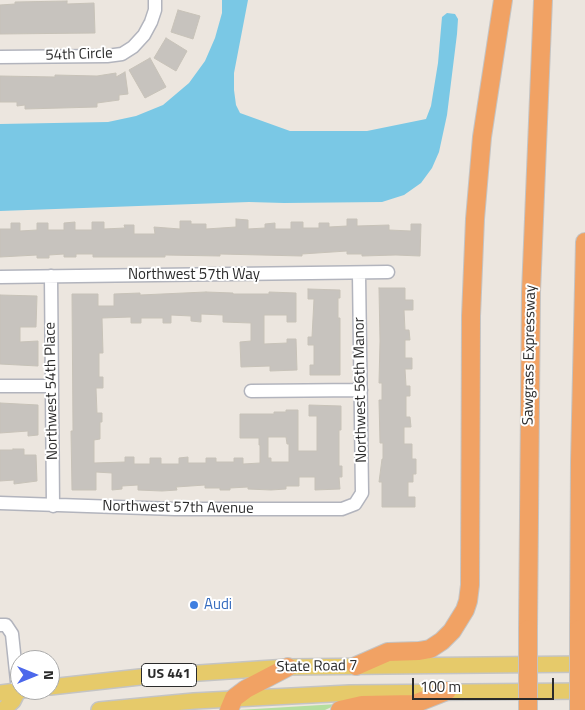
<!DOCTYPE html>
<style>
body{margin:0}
#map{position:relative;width:585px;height:710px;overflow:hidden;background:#ece6df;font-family:"Titillium Web",sans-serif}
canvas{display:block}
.north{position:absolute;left:10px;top:650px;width:50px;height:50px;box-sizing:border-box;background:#fff;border:1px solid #aaa;border-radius:50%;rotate:90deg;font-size:14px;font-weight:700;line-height:20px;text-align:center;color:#2b2b2b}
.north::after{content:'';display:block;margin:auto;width:18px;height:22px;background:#4c68eb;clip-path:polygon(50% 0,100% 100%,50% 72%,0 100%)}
.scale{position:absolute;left:412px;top:678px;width:142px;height:22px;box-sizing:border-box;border:2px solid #2b2b2b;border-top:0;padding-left:6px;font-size:15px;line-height:18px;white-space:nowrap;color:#2b2b2b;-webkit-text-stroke:4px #fff;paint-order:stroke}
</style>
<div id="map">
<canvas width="585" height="710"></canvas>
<div class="north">N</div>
<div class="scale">100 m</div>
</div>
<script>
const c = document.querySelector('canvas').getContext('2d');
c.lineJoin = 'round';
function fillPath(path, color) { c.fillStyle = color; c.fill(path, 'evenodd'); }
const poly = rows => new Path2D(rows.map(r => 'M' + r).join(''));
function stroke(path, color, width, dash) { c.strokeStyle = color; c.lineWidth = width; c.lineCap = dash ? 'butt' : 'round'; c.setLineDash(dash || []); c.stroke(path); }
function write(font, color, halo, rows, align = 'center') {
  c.font = font + ' "Titillium Web",sans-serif'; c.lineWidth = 4; c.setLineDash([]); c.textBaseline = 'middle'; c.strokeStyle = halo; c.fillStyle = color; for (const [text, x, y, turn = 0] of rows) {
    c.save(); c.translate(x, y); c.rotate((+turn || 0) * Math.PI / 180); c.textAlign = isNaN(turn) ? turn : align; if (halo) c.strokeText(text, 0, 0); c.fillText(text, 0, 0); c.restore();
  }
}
fillPath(poly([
 [338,704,325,710,238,710]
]), '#b4de9f');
fillPath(poly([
 [222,0,248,0,234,73,234,90,236,105,240,113,290,131,367,131,426,119,431,106,438,63,442,17,447,13,455,14,458,19,457,34,447,115,439,152,432,168,421,183,404,195,382,202,284,203,249,202,0,211,0,124,108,122,136,116,163,105,189,83,205,61,215,38,222,13]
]), '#7ac8e5');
const building = poly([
 [67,1,67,4,94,3,95,33,0,34,0,5,15,4,15,2,67,1],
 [178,10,200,16,193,39,171,32,178,10],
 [166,38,187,51,176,71,154,58,166,38],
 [150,58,166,87,145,98,129,70,150,58],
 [125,72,128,94,119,95,119,100,97,103,97,107,25,109,25,105,17,106,17,102,0,102,0,76,55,77,55,75,97,76,116,73,116,77,125,72],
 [236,219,248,220,248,229,265,228,265,224,275,223,275,229,291,229,291,222,303,222,303,228,319,228,319,223,329,223,329,227,347,226,347,219,357,219,357,226,389,225,389,230,411,231,411,224,421,224,420,256,396,255,362,256,362,254,347,254,347,251,302,254,302,256,220,254,220,256,165,255,165,257,93,257,93,254,76,254,76,257,64,257,64,254,49,255,49,258,37,258,37,255,0,257,0,229,11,229,11,223,20,223,20,231,37,230,37,223,48,223,48,230,64,230,64,223,75,222,75,230,92,230,92,222,104,222,104,229,125,228,124,225,134,225,134,234,155,234,154,227,180,229,180,221,191,221,191,224,206,224,206,229,236,227,236,219],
 [379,288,405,288,405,300,413,300,413,310,404,310,405,330,409,330,410,340,405,340,405,358,412,358,412,369,405,369,406,386,410,386,410,396,406,396,406,417,410,417,411,427,404,427,404,444,412,444,412,459,416,459,416,474,413,474,413,482,408,482,408,497,415,497,415,507,382,507,382,482,379,482,382,459,383,459,383,443,380,443,379,400,382,400,382,383,379,383,380,341,379,288],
 [308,289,340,290,340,298,338,298,338,318,340,318,340,375,310,375,310,365,314,365,314,345,308,345,308,337,312,337,314,299,308,299,308,289],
 [206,292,233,293,233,294,269,294,269,292,296,293,296,322,287,322,287,315,264,315,264,344,287,343,287,339,296,339,297,370,270,371,270,366,241,367,240,342,251,341,251,323,223,322,223,315,201,314,201,322,191,321,191,316,171,315,171,323,163,323,163,318,141,318,141,323,131,323,131,317,102,318,103,353,99,353,99,377,103,377,103,388,96,388,97,413,102,413,102,422,100,422,100,439,94,440,94,463,125,462,125,457,134,457,134,464,150,464,150,458,161,458,161,464,179,464,179,458,188,457,188,463,206,463,206,458,216,458,216,462,234,462,234,458,243,458,243,464,260,463,260,445,259,445,259,438,240,438,240,414,274,414,274,412,286,412,286,410,298,410,298,451,317,451,317,416,309,416,309,405,341,406,341,430,339,430,339,466,342,466,342,477,339,477,340,489,315,490,315,477,299,477,299,486,286,486,286,489,271,490,248,489,248,487,230,488,230,490,220,490,220,488,205,488,205,485,176,487,177,490,162,491,138,490,138,485,122,486,122,489,112,490,112,473,96,472,96,490,72,490,71,431,73,431,72,294,98,294,98,306,114,306,114,294,140,293,140,295,206,292],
 [268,437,286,437,287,444,289,444,289,462,271,462,271,458,268,458,268,437],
 [0,295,37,296,36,327,20,327,20,342,38,341,38,366,0,364,0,295],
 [0,403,38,405,38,435,28,436,28,431,0,433,0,403],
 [13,449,24,449,24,455,36,455,37,481,14,484,14,480,0,481,0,450,13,450,13,449]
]);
fillPath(building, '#c7c3be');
stroke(building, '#c7c2b8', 1);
const minor = poly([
 [0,57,107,56,122,54,133,47,144,35,151,22,155,10,155,0],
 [51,276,53,506],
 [0,277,388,272],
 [0,386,52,386],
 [251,391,361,390],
 [0,503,175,509,342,509,355,504,362,493,359,274],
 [0,625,6,625,12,634,18,691]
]);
const major = poly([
 [50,687,140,677,288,667,585,664],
 [0,693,24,690],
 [3,710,13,701,18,691],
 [99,710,194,701,350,693,585,691]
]);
const highway = poly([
 [528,629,531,292,543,0],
 [579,629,580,461,585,242],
 [356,666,388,652,419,651,430,649,442,641,452,631,465,610,468,601,470,585,471,316,475,219,482,137,503,0],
 [229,710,234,698,246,689,288,667],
 [340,710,362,705,414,704,447,691]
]);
stroke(minor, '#b2b4bd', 15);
stroke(major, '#c4c4c4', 18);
stroke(highway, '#c4c4c4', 20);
stroke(minor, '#fff', 12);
stroke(major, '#e6ca6a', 15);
stroke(highway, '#f1a264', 18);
const highwayBridge = poly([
 [528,629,528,710],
 [579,629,579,710]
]);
stroke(highwayBridge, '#c4c4c4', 20, []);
stroke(highwayBridge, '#f1a264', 18);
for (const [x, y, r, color] of [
 [194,605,5,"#3f7fe0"]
]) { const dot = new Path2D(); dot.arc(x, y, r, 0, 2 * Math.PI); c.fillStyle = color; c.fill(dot); stroke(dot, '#fff', 2); }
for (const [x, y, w] of [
 [169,675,55]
]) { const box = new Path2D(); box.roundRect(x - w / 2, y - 11.5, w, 23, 4); c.fillStyle = '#fff'; c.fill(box); stroke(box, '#2b2b2b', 1); }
write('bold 14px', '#2b2b2b', null, [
 ["US 441",169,675]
]);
write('15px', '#2b2b2b', '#fff', [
 ["54th Circle",79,55,-2],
 ["Northwest 57th Way",194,275],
 ["Sawgrass Expressway",530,355,-89],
 ["Northwest 56th Manor",361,390,-91],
 ["Northwest 54th Place",52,391,-91],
 ["Northwest 57th Avenue",178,508,1],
 ["State Road 7",317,667,-1]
]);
write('15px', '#366cbe', '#fff', [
 ["Audi",204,605]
], 'left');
</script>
